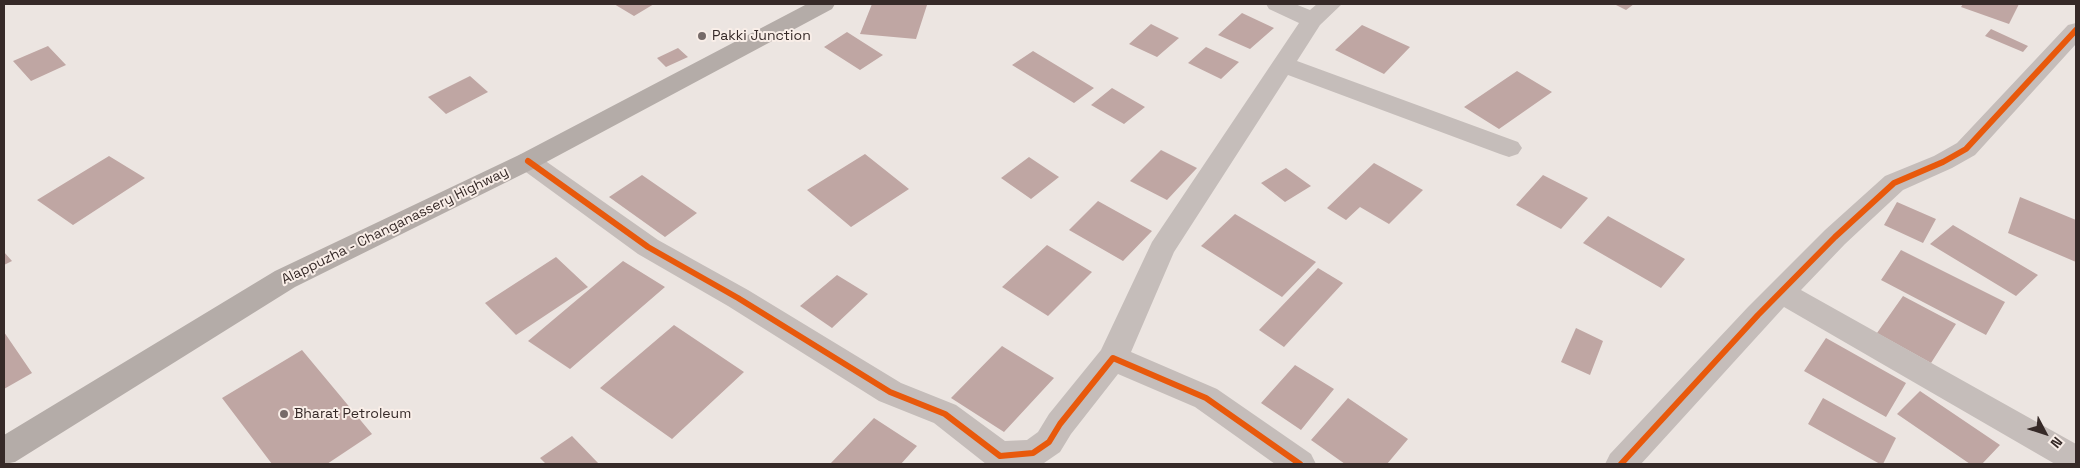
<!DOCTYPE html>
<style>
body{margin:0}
#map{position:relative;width:2080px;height:468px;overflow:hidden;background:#ece5e1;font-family:"Space Grotesk",sans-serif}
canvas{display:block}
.frame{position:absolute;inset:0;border:5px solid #362a28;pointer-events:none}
.north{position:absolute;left:2020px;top:408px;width:50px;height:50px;-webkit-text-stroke:4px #f9eee8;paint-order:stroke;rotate:130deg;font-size:14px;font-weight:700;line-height:20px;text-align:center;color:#362a28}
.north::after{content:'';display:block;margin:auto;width:18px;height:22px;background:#362a28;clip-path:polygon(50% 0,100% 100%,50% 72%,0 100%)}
</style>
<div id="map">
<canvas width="2080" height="468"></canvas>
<div class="frame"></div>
<div class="north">N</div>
</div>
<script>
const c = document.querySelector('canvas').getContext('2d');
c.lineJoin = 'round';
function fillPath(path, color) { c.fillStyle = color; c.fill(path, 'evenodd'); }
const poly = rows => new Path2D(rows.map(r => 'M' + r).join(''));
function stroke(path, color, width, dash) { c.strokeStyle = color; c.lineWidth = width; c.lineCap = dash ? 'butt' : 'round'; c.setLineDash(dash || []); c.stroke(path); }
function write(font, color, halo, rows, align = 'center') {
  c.font = font + ' "Space Grotesk",sans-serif'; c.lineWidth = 4; c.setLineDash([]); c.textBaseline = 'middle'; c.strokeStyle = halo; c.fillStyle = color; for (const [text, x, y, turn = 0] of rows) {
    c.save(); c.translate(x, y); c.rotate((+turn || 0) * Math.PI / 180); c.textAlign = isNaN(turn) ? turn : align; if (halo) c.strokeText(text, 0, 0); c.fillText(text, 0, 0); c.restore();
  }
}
fillPath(poly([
 [614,4,654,4,634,16],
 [872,4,927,5,916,39,860,34],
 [1614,4,1634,4,1626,10],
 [1963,4,2019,4,2009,24,1961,7],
 [1242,13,1274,28,1250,49,1218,35],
 [1151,24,1179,38,1157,57,1129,44],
 [1362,25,1410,47,1384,74,1335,50],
 [1991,29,2028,46,2023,52,1985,36],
 [847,32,883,55,860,70,824,47],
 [48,46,66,65,31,81,13,61],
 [1206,47,1239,62,1221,79,1188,63],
 [678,48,688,57,666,67,657,58],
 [1033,51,1094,88,1074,103,1012,65],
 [1517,71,1552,92,1499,129,1464,107],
 [470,76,488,92,446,114,428,97],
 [1112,88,1145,107,1124,124,1091,105],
 [1161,150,1197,168,1167,200,1130,181],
 [865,154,909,189,851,227,807,190],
 [109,156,145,178,73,225,37,200],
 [1029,157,1059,177,1031,199,1001,178],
 [1374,163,1423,190,1389,224,1360,207,1346,220,1327,208],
 [1286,168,1311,186,1285,202,1261,183],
 [642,175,697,213,665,237,609,197],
 [1543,175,1588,198,1561,229,1516,205],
 [2020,197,2076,220,2076,262,2008,233],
 [1098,201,1152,231,1123,261,1069,230],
 [1897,202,1936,219,1923,243,1884,225],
 [1235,214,1316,262,1282,297,1201,246],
 [1608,216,1685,259,1661,288,1583,243],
 [1953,225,2038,275,2016,296,1930,244],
 [1047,245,1092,272,1048,316,1002,287],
 [1901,250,2005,302,1986,335,1881,280],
 [4,252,12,261,4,265],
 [556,257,588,287,516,335,485,303],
 [623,261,665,287,570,369,528,341],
 [1318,268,1343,283,1284,347,1259,330],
 [837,275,868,294,832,328,800,306],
 [1903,296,1956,324,1931,363,1877,333],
 [674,325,744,372,672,439,600,388],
 [1576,328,1603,341,1590,375,1561,362],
 [4,332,32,373,4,389],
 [1826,338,1906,383,1886,417,1804,371],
 [1002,346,1054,378,1004,432,951,398],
 [302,350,372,434,327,464,272,464,222,398],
 [1295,365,1334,389,1301,430,1261,403],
 [1920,391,2000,445,1982,464,1970,464,1897,414],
 [1348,398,1408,439,1387,464,1345,464,1311,440],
 [1823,398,1896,438,1883,464,1880,464,1808,424],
 [874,418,917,446,901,464,830,464],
 [572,436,599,464,546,464,540,458]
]), '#bfa6a3');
fillPath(poly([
 [1266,4,1295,4,1310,10,1317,4,1342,4,1320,25,1297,61,1518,142,1522,148,1518,154,1509,157,1500,154,1288,75,1174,252,1131,352,1217,389,1311,454,1316,464,1275,464,1195,407,1118,374,1071,434,1060,452,1044,463,986,464,934,423,879,401,728,306,638,254,519,167,515,161,519,155,528,152,537,155,658,240,748,290,901,383,956,405,1005,441,1027,440,1038,432,1049,414,1101,350,1152,242,1299,23,1269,9,1266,4],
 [2076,23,2076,44,1975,155,1952,168,1903,190,1845,244,1801,290,2076,444,2076,464,2055,464,1784,307,1641,464,1605,464,1610,454,1748,307,1825,230,1885,176,1934,156,1957,143,2068,25,2076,23]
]), '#c5bdba');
fillPath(poly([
 [807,4,835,4,832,9,537,167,295,287,15,462,4,464,4,435,275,271,519,155,807,4]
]), '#b4aca8');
stroke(poly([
 [528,161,648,247,738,298,890,392,945,414,1000,456,1033,453,1049,442,1060,424,1113,358,1206,398,1300,464],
 [1621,464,1758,315,1835,237,1894,183,1943,162,1966,149,2076,30]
]), '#e8590c', 6);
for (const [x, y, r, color] of [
 [702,36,5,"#766b69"],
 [284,414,5,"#766b69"]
]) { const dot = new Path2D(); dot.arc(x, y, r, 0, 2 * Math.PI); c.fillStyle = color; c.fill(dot); stroke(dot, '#f9eee8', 2); }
write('14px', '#362a28', '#f9eee8', [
 ["Pakki Junction",712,36],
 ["Bharat Petroleum",294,414]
], 'left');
write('14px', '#362a28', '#f9eee8', [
 ["Alappuzha - Changanassery Highway",395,226,-26]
]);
</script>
